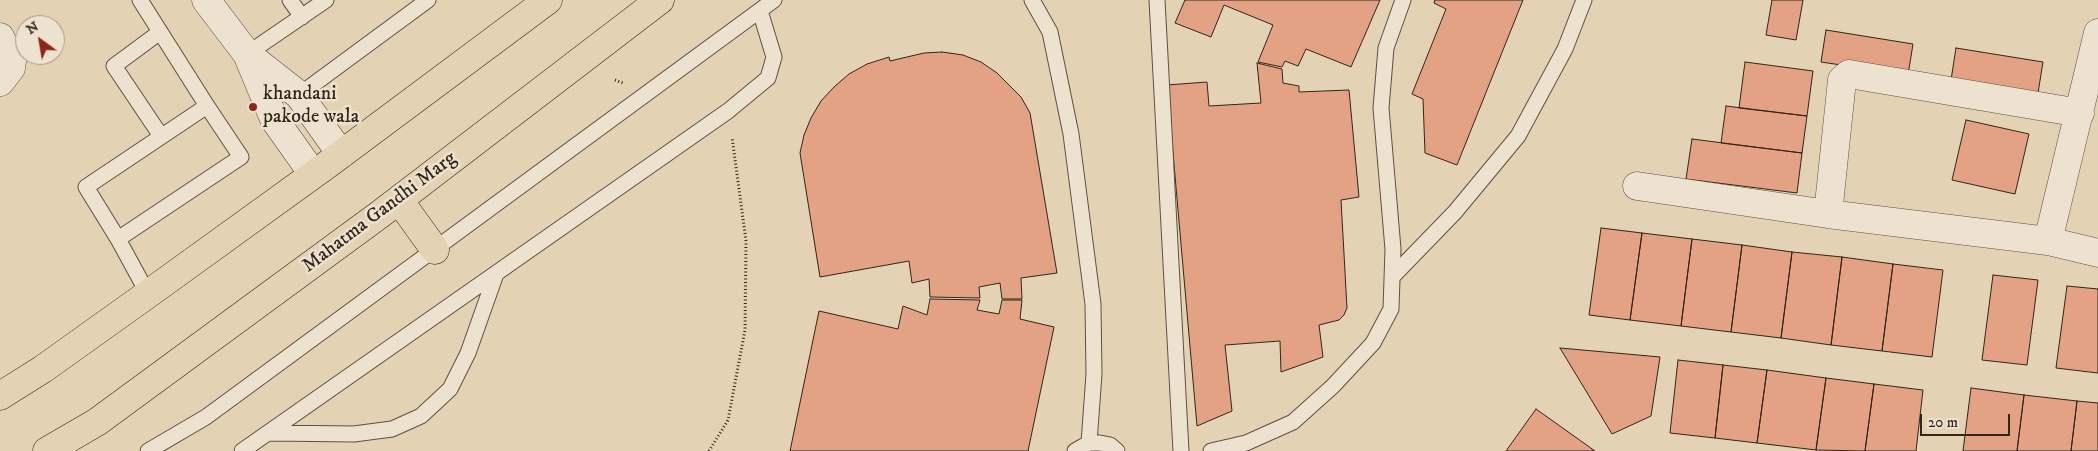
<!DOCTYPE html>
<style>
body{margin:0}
#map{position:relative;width:2098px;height:451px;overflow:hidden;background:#e4d2b5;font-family:"IM FELL DW Pica",serif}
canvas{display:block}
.north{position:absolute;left:15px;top:15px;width:50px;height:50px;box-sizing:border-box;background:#ede2cf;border:1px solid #a29687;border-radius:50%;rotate:328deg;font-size:14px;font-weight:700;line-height:20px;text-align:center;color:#32251a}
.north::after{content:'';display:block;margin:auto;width:18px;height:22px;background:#8f2418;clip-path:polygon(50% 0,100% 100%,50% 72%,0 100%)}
.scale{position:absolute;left:1920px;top:414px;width:90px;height:22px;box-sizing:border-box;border:2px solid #32251a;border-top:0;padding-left:6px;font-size:15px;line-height:18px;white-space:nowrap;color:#32251a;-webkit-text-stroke:4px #ede2cf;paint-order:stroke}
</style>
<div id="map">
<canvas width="2098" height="451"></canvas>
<div class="north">N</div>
<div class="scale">20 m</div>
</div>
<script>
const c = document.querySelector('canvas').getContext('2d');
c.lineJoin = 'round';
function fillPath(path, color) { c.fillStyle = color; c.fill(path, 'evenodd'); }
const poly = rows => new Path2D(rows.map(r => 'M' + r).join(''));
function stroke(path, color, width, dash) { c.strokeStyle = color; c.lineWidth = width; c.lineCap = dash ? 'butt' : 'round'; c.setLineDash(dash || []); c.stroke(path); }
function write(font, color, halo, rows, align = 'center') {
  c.font = font + ' "IM FELL DW Pica",serif'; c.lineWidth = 5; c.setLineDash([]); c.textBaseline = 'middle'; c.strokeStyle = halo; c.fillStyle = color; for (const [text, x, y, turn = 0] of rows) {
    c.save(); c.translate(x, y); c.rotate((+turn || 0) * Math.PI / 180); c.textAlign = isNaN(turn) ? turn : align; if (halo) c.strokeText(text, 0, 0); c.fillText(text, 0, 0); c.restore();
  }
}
const building = poly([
 [1185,0,1380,0,1351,67,1306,49,1298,66,1285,61,1282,67,1258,62,1273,25,1224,5,1211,37,1175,23,1185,0],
 [1435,0,1523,0,1457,165,1425,153,1423,99,1412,94,1446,9,1434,3,1435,0],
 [1772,0,1803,0,1796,40,1766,35,1772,0],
 [1826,30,1913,44,1908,75,1821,62,1826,30],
 [1956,48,2043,62,2038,93,1951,80,1956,48],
 [942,52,963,55,981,62,997,73,1021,97,1030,113,1057,273,1021,278,1022,299,1002,299,1000,283,979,287,980,298,930,297,929,279,912,283,909,261,820,277,800,153,804,135,811,118,821,101,834,87,849,74,867,64,889,57,890,61,924,53,942,52],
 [1745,62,1813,71,1807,116,1739,108,1745,62],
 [1257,63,1282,69,1283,83,1299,86,1299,92,1349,90,1359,197,1341,200,1347,308,1344,315,1339,320,1319,325,1323,357,1281,372,1280,341,1225,345,1232,411,1197,426,1167,85,1207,82,1209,106,1261,103,1257,63],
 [1726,106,1807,116,1802,153,1721,143,1726,106],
 [1966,120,2029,134,2015,194,1952,180,1966,120],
 [1692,139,1802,153,1797,193,1686,179,1692,139],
 [1601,228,1642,233,1630,320,1589,315,1601,228],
 [1642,233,1692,239,1681,326,1630,320,1642,233],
 [1692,239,1742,245,1731,332,1681,326,1692,239],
 [1742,245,1792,252,1781,338,1731,332,1742,245],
 [1792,252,1842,257,1831,345,1781,338,1792,252],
 [1842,257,1893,264,1882,351,1831,345,1842,257],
 [1893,264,1943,270,1932,357,1882,351,1893,264],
 [1993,275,2038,280,2027,365,1982,360,1993,275],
 [2067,286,2098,289,2098,373,2056,368,2067,286],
 [930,299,980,300,977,310,999,314,1002,300,1022,300,1020,319,1054,327,1028,451,790,451,819,311,898,329,903,306,927,315,930,299],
 [1560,348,1660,357,1651,416,1612,434,1560,348],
 [1678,360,1723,365,1715,438,1670,433,1678,360],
 [1723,365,1767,370,1757,443,1715,438,1723,365],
 [1767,370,1826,378,1816,450,1757,443,1767,370],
 [1826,378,1874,384,1865,451,1816,450,1826,378],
 [1874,384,1923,390,1916,451,1865,451,1874,384],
 [1971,388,2024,395,2017,451,1963,451,1971,388],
 [2024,395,2077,401,2071,451,2017,451,2024,395],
 [2077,401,2098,403,2098,451,2071,451,2077,401],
 [1536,409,1595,451,1506,451,1536,409]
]);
fillPath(building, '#e2a283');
stroke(building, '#32251a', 1);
const service = poly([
 [140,0,207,106,86,187,118,239,148,294],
 [290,0,302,17],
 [1032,0,1050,32,1071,134,1093,304,1094,374,1089,443],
 [1157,0,1181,451],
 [160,32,114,66,161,136],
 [247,54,326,0],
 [299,95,428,0],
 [118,239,241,157,207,106],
 [1393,276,1455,212,1518,136,1565,49,1584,0],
 [270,433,354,434,392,429,421,416,450,389,468,353,496,274],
 [148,451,206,417,774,0],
 [242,451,728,111,768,78,774,57,760,11],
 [1075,451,1089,443,1100,443,1110,445,1117,451],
 [1211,451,1246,443,1293,422,1333,386,1373,343,1391,309,1393,249,1381,108,1386,48,1403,0]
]);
const minor = poly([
 [206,0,247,54,274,119,313,174],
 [2098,33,2048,241,2098,253],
 [0,37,12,61,11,68,0,82],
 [248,55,299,95,341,154],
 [1637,186,1828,214,2048,241],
 [1828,214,1842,80,1849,74,2080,113]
]);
const primary = poly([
 [399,200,435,250],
 [0,396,43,369,148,294,328,164,548,0],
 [47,451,97,422,379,215,660,0]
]);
stroke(service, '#5e5041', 17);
stroke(minor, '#5e5041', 29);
stroke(primary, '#32251a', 29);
stroke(poly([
 [615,80,623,83],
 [709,451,728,420,745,330,746,241,732,137]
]), '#32251a', 3, [1, 2.5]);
stroke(service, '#ede2cf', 15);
stroke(minor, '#ede2cf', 28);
stroke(primary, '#e4d2b5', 28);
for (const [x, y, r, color] of [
 [253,107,5,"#8f2418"]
]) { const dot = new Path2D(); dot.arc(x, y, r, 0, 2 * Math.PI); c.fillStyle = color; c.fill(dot); stroke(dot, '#ede2cf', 2); }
write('20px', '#32251a', '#ede2cf', [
 ["khandani",263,95],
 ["pakode wala",263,118]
], 'left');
write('20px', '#32251a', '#ede2cf', [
 ["Mahatma Gandhi Marg",380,213,-37]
]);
</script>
